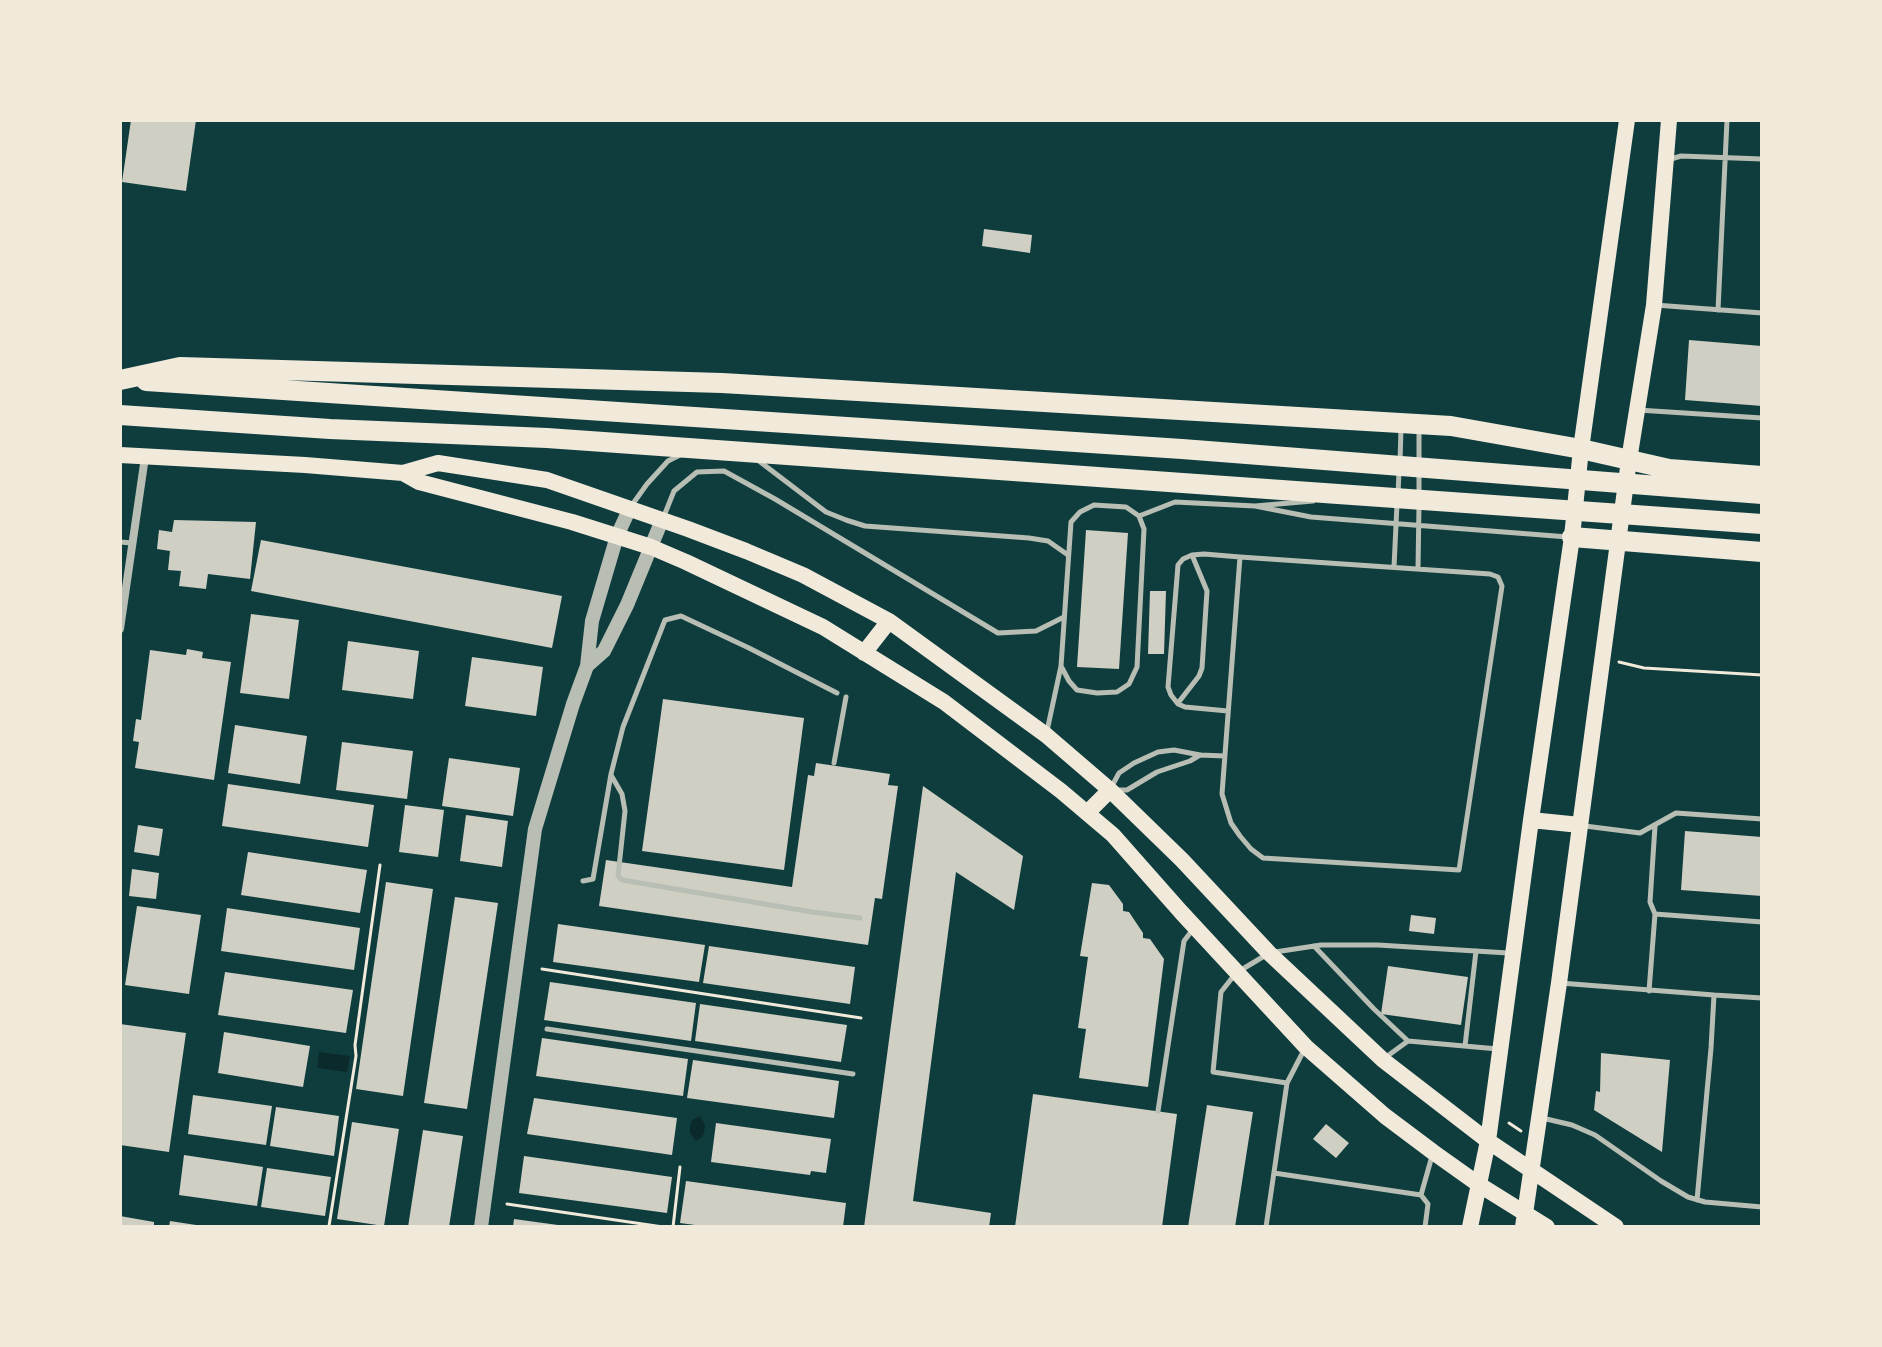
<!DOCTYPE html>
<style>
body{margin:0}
#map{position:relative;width:1882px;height:1347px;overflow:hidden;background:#0f3d3e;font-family:"Alegreya Sans",sans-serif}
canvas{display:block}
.frame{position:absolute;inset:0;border:122px solid #f1e9da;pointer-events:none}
</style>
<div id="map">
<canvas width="1882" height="1347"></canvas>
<div class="frame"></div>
</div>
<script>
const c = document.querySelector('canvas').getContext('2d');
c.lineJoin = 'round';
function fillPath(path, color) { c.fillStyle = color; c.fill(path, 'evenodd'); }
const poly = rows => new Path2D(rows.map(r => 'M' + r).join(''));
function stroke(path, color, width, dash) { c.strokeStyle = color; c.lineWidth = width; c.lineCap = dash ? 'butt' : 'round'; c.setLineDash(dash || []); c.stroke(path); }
fillPath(poly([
 [319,1052,350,1056,347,1072,317,1068],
 [700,1116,705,1125,704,1133,702,1137,696,1141,690,1133,690,1127,692,1120]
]), '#0a2a2b');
fillPath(poly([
 [131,120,196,120,186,191,122,182],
 [984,229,1032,235,1030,253,982,246],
 [1689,340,1762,346,1762,406,1685,400],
 [174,520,256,522,250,579,208,574,206,589,179,586,181,571,168,570,170,551,157,549,159,530,172,532],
 [1086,530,1128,533,1119,669,1077,667],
 [261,540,562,596,552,648,251,591],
 [1150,591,1166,591,1164,654,1148,654],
 [251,614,299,620,289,699,240,693],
 [348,641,419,651,413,699,342,690],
 [187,649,203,652,202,658,231,662,214,780,135,768,139,742,133,741,136,719,141,720,150,650,186,655],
 [472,657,543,667,536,716,465,706],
 [663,699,804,718,784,870,642,851],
 [235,725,307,736,300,784,228,773],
 [342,742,413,751,407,799,336,790],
 [449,758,520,768,513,816,442,806],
 [816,763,890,774,888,785,898,786,882,899,875,898,868,945,599,906,606,860,792,887,808,775,814,776],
 [228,784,374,805,368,847,222,826],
 [923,786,1023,856,1014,910,956,872,913,1201,991,1213,989,1227,864,1227],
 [405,805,444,810,438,857,399,852],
 [466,815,508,821,502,867,460,861],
 [138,825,163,829,159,856,134,852],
 [1685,831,1762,837,1762,896,1681,890],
 [248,852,367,870,360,913,241,895],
 [132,869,159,873,156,899,129,896],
 [386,882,433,889,403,1096,356,1089],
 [1092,883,1109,885,1123,904,1123,911,1129,912,1143,933,1143,938,1150,939,1164,959,1148,1087,1079,1078,1086,1029,1078,1028,1088,957,1080,956],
 [455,897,498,903,467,1109,424,1103],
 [137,906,201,915,189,994,125,985],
 [227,908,360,928,354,970,221,951],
 [1411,915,1436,918,1434,934,1409,931],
 [558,924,705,945,699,982,553,962],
 [709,946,855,967,850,1004,703,983],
 [1388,966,1468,977,1461,1025,1381,1014],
 [225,972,353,990,346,1033,218,1015],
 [550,982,696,1003,691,1041,544,1020],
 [700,1004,847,1025,841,1062,695,1041],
 [120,1024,186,1033,169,1152,120,1145],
 [224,1032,310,1046,303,1087,218,1073],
 [542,1038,688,1059,683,1096,536,1076],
 [1601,1053,1670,1060,1662,1152,1594,1110,1596,1091,1600,1092],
 [693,1060,839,1081,834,1118,687,1098],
 [1033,1094,1177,1114,1162,1227,1015,1227],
 [193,1095,272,1106,266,1145,188,1134],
 [534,1098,677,1118,672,1155,527,1134],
 [1207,1105,1253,1112,1235,1227,1188,1227],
 [276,1107,339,1116,334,1156,270,1146],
 [352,1122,399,1129,384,1226,337,1219],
 [716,1123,831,1139,826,1173,811,1171,810,1175,711,1162],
 [1326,1124,1349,1143,1336,1158,1313,1139],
 [423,1130,463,1136,449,1227,408,1227],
 [184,1155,263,1167,257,1206,179,1195],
 [524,1156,672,1177,667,1213,519,1193],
 [267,1168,331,1177,325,1216,261,1207],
 [686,1181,846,1203,843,1227,710,1227,680,1223],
 [120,1216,154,1222,154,1227,120,1227],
 [514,1219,558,1225,558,1227,513,1227],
 [170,1221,196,1225,196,1227,169,1227]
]), '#cfcfc3');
stroke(poly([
 [1619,662,1644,668,1762,675],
 [542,969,861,1018],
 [1509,1123,1521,1131],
 [507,1204,663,1227],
 [329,1226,356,1056,355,1045,380,865],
 [673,1227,680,1167]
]), '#f1e9da', 3);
stroke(poly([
 [1671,159,1681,156,1762,159],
 [1655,305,1762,313],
 [1718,310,1727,120],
 [1638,410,1762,418],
 [759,461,826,512,846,520,865,526,1029,538,1048,541,1068,555],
 [1400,462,1401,428],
 [1419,463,1419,429],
 [1398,494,1399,472],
 [1419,495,1419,473],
 [632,505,647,484,668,461,680,455],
 [1255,506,1311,517,1568,537],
 [664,516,674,491,697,472,724,471,775,499,998,633,1036,631,1064,617],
 [1139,516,1175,502,1255,506,1313,501],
 [120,542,132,543],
 [1394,567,1397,504],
 [1418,569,1419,505],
 [1178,703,1199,676,1202,668,1207,591,1192,555],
 [1228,711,1185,707,1178,704,1171,695,1168,687,1178,565,1183,559,1192,555,1204,554,1240,557,1490,574,1498,577,1502,586,1459,870,1263,858,1251,849,1240,836,1231,823,1222,794,1240,557],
 [1047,731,1061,666,1071,522,1080,512,1094,505,1126,507,1139,516,1144,529,1137,667,1129,684,1117,692,1097,693,1077,690,1069,681,1061,666],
 [834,763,846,697],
 [611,775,622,794,625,811,618,876,622,880,812,912,860,918],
 [1112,786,1119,773,1134,763,1158,752,1174,750,1200,755,1225,756],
 [1115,790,1127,790,1157,772,1190,761,1200,755],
 [1585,826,1640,833,1676,813,1762,819],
 [583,881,593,879,611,774,623,727,665,620,681,616,749,648,837,693],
 [1655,914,1762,922],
 [1314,946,1374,1009,1408,1041],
 [1275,952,1321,945,1378,945,1508,953],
 [1266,955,1236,973,1221,992,1213,1072,1287,1083],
 [1560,983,1714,995,1711,1048,1697,1200],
 [1649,991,1655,914,1650,902,1655,826],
 [1714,995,1762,998],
 [547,1029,853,1074],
 [1465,1046,1476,951],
 [1386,1057,1408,1041,1498,1049],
 [1158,1111,1184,941,1194,928],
 [1542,1118,1572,1125,1595,1135,1661,1181,1688,1197,1705,1202,1762,1207],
 [1274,1173,1421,1195],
 [1266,1227,1287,1083,1304,1050],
 [1425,1227,1428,1204,1421,1195,1432,1156]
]), '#b8beb3', 5);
stroke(poly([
 [120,629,145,457]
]), '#b8beb3', 8);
stroke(poly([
 [587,666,604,651,627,605,662,520],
 [481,1227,535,829,573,704,587,666,592,621,617,536,630,508]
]), '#b8beb3', 14);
stroke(poly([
 [120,455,305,465,403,473,438,463,547,480,688,529,746,551,803,575,889,621,1046,735,1110,790,1182,860,1269,953,1383,1060,1488,1141,1616,1227],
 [403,473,419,482,572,522,651,547,686,562,823,627,944,702,1061,791,1113,835,1181,912,1306,1047,1385,1116,1433,1152,1478,1184,1547,1227],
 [864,653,889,621],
 [1087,813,1110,790],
 [1531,820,1580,825],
 [1470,1227,1488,1141,1531,820,1572,537,1581,449,1627,120],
 [1523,1227,1559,983,1629,460,1654,305,1669,120]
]), '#f1e9da', 16);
stroke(poly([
 [120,380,180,367,722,383,1451,426,1581,449,1669,469,1762,476],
 [146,381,1182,449,1762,494],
 [120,415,330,429,547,438,1762,524],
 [1572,537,1762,552]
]), '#f1e9da', 20);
</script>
